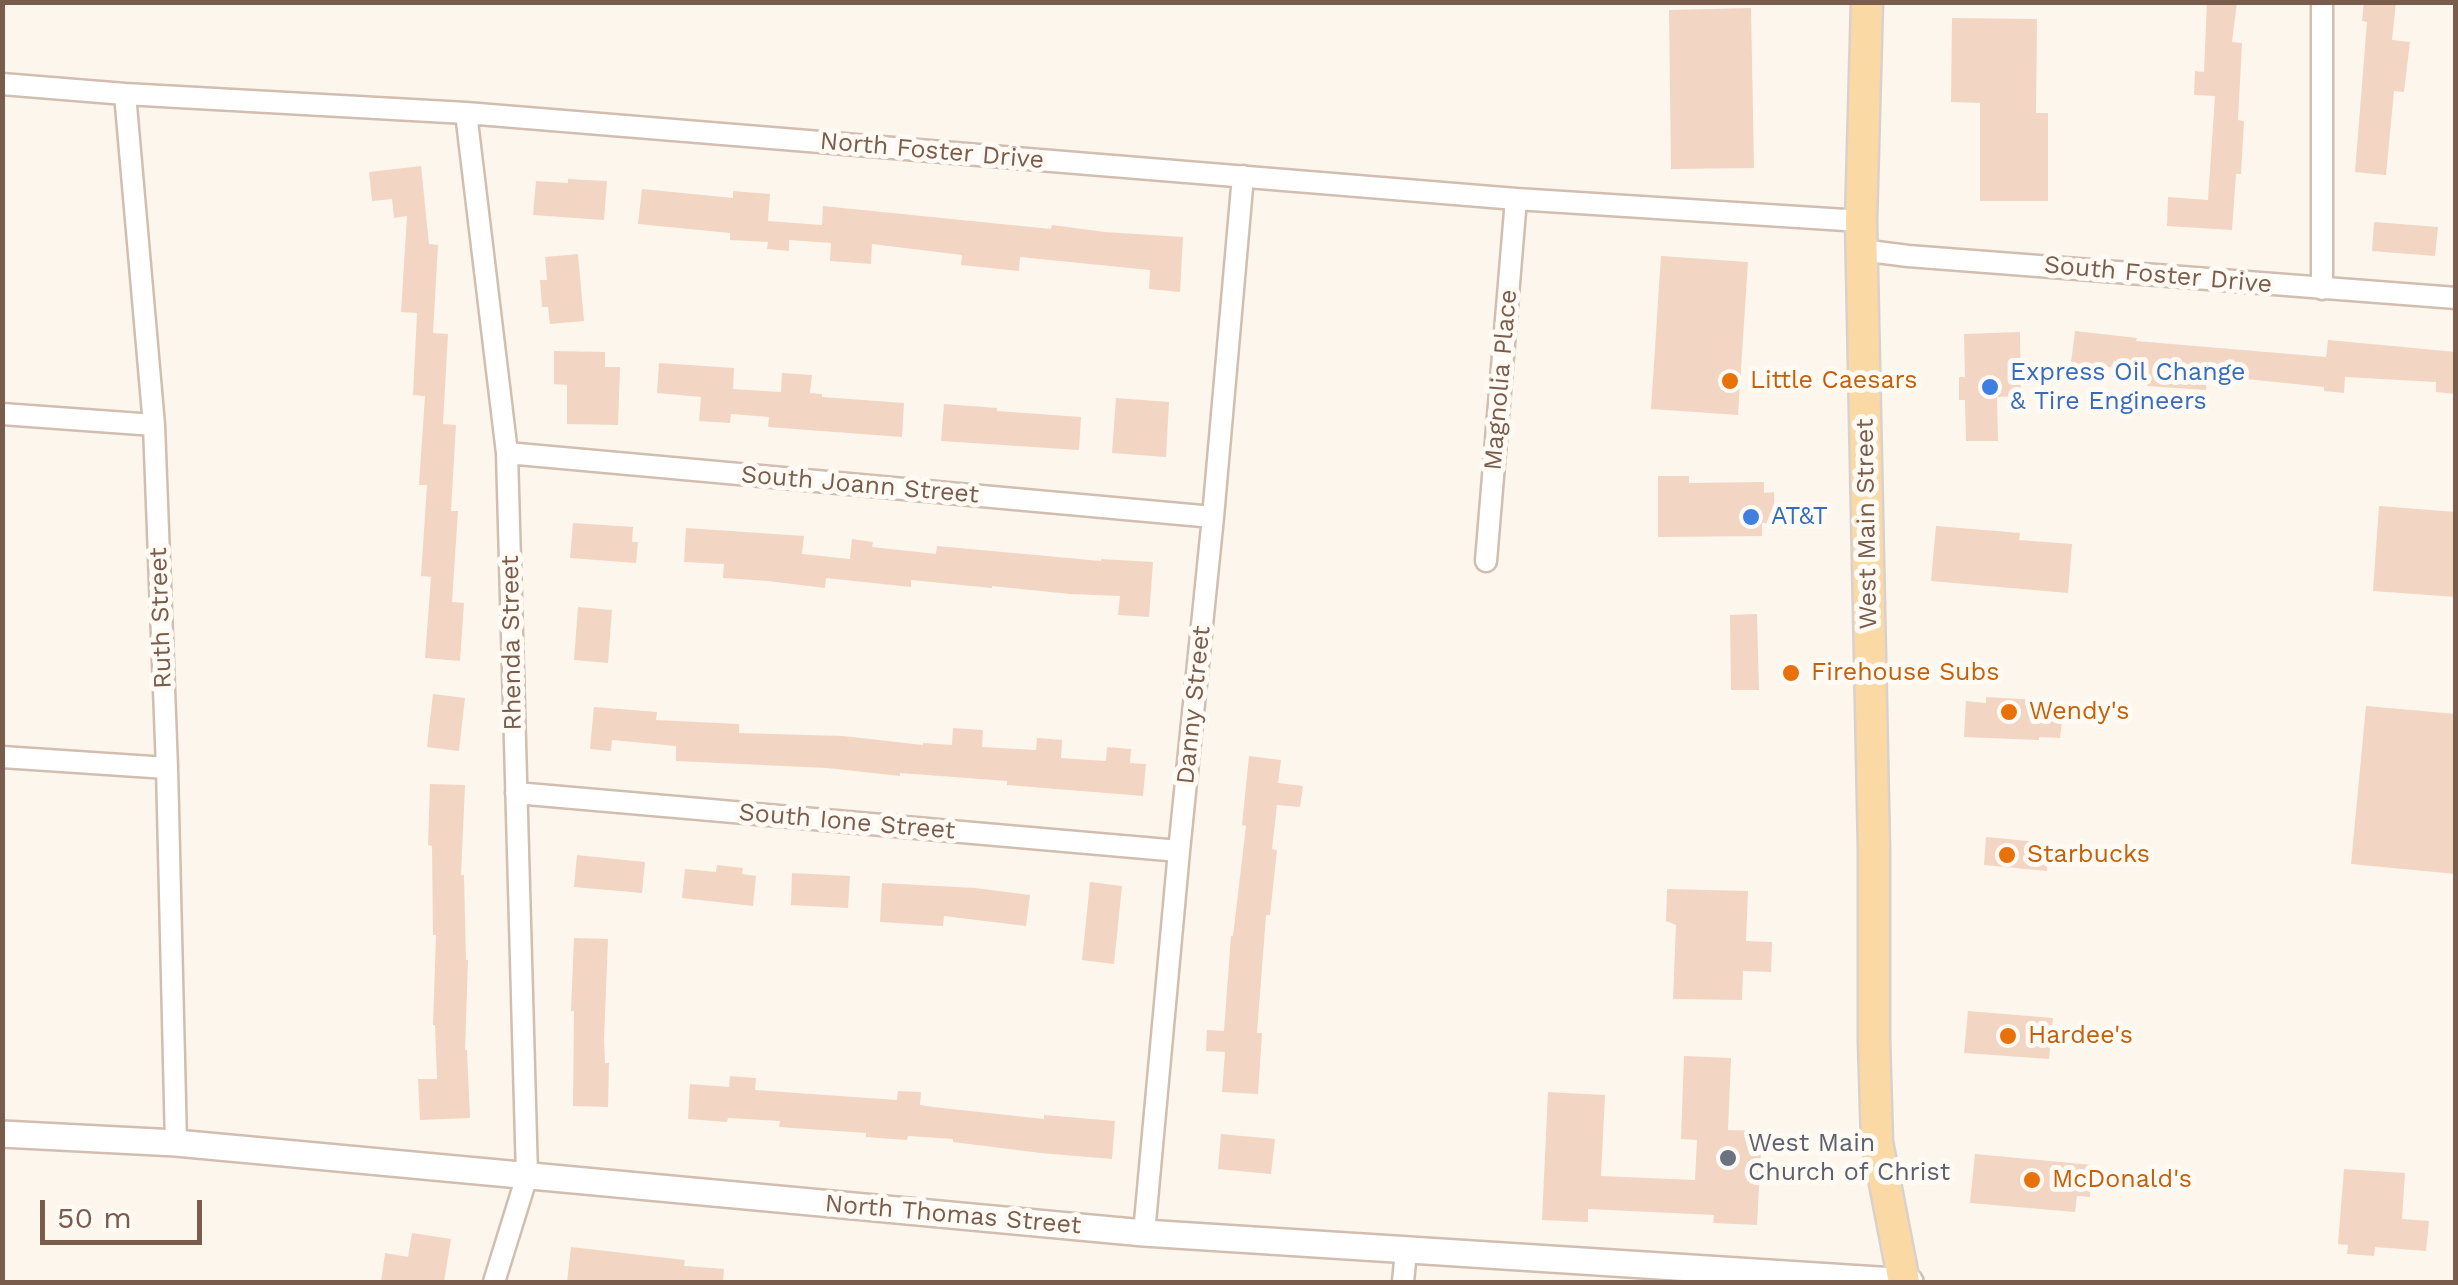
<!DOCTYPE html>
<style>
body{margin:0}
#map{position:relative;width:2458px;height:1285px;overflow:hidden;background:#fdf6ec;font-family:"Work Sans",sans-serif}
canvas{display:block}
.frame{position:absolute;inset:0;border:5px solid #7a5c4d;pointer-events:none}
.scale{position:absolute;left:40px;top:1200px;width:162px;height:45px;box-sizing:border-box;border:5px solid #7a5c4d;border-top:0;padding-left:12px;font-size:30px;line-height:35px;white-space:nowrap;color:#7a5c4d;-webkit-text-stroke:8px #fffaf3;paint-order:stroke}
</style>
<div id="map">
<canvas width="2458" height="1285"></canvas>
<div class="frame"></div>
<div class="scale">50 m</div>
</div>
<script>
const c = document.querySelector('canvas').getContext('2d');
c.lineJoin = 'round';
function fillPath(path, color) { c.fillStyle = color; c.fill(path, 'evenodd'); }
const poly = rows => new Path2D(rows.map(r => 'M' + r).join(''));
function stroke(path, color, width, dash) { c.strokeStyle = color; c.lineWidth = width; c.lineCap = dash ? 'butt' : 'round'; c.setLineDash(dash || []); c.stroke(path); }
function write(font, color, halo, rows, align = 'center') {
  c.font = font + ' "Work Sans",sans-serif'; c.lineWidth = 10; c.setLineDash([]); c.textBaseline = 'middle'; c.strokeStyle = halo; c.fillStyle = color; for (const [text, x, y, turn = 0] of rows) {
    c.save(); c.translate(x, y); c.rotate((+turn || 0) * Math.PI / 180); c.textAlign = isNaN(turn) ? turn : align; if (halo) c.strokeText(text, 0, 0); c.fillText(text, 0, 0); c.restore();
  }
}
fillPath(poly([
 [2207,2,2237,2,2232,42,2242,43,2238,120,2244,121,2241,174,2236,174,2232,230,2167,226,2168,197,2208,200,2215,96,2194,95,2195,71,2204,72],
 [2364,2,2396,2,2392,40,2410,42,2404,92,2394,91,2386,175,2355,172,2367,22,2362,21],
 [1751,8,1754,168,1671,169,1669,10],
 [1952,18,2037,19,2036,113,2048,113,2048,201,1980,201,1980,103,1951,102],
 [421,166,429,244,438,245,433,333,448,334,443,424,456,425,451,511,458,511,452,602,464,603,460,661,425,658,431,577,421,576,427,485,419,485,425,396,413,395,417,313,401,312,407,216,394,218,392,199,372,201,369,172],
 [568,179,607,181,604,220,533,215,536,181,568,183],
 [642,189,733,198,733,191,770,194,768,221,822,225,823,206,1051,229,1052,225,1105,232,1183,237,1180,292,1149,289,1150,270,1020,257,1019,271,961,265,962,255,872,244,871,264,830,261,831,243,789,240,789,251,767,249,768,242,730,240,730,233,638,224],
 [2374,222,2438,227,2435,256,2372,251],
 [578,254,584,321,550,324,548,307,542,307,540,280,547,280,545,257],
 [1661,256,1748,262,1738,415,1651,409],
 [2075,331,2137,338,2136,341,2326,357,2328,340,2456,352,2456,394,2436,392,2436,382,2345,377,2344,393,2324,391,2324,387,2207,375,2206,390,2147,386,2148,371,2071,363],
 [2020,332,2021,396,1997,397,1998,441,1966,441,1965,400,1959,400,1959,377,1965,377,1964,334],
 [554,351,605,352,605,367,620,367,618,425,567,424,567,385,554,384],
 [659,363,734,368,733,389,781,392,782,373,812,375,810,393,822,394,822,397,904,403,902,437,768,427,769,417,731,414,730,423,699,421,701,397,657,393],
 [1116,398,1169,402,1166,457,1112,453],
 [944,404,997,408,997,411,1081,417,1079,450,941,441],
 [1658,476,1689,476,1689,483,1764,482,1764,493,1774,492,1775,523,1762,523,1762,536,1658,537],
 [2379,506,2456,512,2456,597,2373,591],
 [573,523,633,527,632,542,638,542,636,563,570,558],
 [1936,526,2020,533,2019,540,2072,544,2068,593,1931,581],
 [686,528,804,536,802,554,850,559,852,539,873,542,872,547,936,554,937,546,1101,561,1101,559,1153,562,1149,617,1118,615,1120,596,1070,594,992,586,992,588,911,580,911,587,826,578,825,588,768,581,723,578,724,564,684,562],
 [578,607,612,610,608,663,574,660],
 [1757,614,1759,690,1731,690,1730,615],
 [433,694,465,698,459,751,427,747],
 [1986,697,2054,701,2052,721,2062,721,2060,738,2039,737,2039,740,1964,737,1966,701,1986,703],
 [2366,706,2456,714,2456,874,2351,864],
 [594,707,657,712,656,720,739,724,739,733,843,736,923,745,923,743,952,745,953,728,983,730,982,747,1036,750,1037,738,1062,740,1061,758,1106,761,1107,747,1131,749,1130,763,1146,764,1143,796,1007,785,1007,781,900,773,900,776,827,768,676,761,676,746,612,740,611,751,590,749],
 [1249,756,1281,760,1278,783,1303,786,1300,807,1277,805,1272,849,1277,850,1270,915,1266,915,1257,1033,1262,1033,1258,1094,1222,1092,1225,1052,1206,1051,1207,1030,1224,1031,1231,936,1233,936,1246,826,1242,825],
 [430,784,465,785,461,875,464,875,466,960,468,960,465,1050,467,1050,470,1118,420,1120,418,1079,437,1079,435,1025,433,1025,436,935,433,935,432,846,428,845],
 [1986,837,2049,843,2047,871,1984,865],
 [577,855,645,862,642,893,574,887],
 [717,865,743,868,742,874,756,876,753,906,682,898,685,869,716,872],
 [792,873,850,876,848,908,791,905],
 [1090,882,1122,886,1114,964,1082,960],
 [882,883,975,888,1030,895,1026,926,944,916,943,926,880,922],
 [1667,889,1748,891,1746,941,1772,942,1771,972,1743,971,1742,1000,1673,999,1676,925,1666,921],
 [574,938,608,939,604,1039,605,1063,609,1063,608,1107,573,1106,574,1011,571,1011],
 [1968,1011,2053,1018,2049,1059,1964,1053],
 [1684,1056,1731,1058,1728,1130,1762,1131,1757,1225,1713,1223,1714,1215,1588,1209,1588,1222,1542,1220,1548,1092,1605,1095,1601,1176,1695,1180,1697,1140,1681,1139],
 [730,1076,756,1078,755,1090,897,1100,898,1091,921,1092,920,1105,933,1107,1044,1119,1044,1115,1115,1121,1112,1159,1041,1153,953,1142,953,1139,908,1136,907,1140,866,1137,866,1133,779,1127,780,1121,728,1118,727,1122,688,1119,690,1084,729,1087],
 [1221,1134,1275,1139,1271,1174,1218,1169],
 [1975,1154,2092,1165,2090,1197,2077,1196,2075,1212,1970,1203],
 [2344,1169,2405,1173,2402,1219,2429,1221,2426,1251,2375,1247,2374,1256,2347,1254,2348,1245,2338,1244],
 [412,1233,451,1239,444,1282,381,1282,385,1253,408,1257],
 [571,1247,685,1260,684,1266,724,1269,723,1282,567,1282]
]), '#f3d5c3');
const minor = poly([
 [2,84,125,94,466,113,1516,199,1861,221],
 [125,94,154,425,167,768,176,1143],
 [466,113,507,453,527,1176,494,1282],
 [1861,250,1908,256,2456,298],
 [2322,289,2322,2],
 [2,414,154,425],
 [507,453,1213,517],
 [1486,561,1516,199],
 [2,757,167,768],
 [516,793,1179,851],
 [1144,1233,1179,851,1213,517,1243,176],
 [1403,1282,1406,1251]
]);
const tertiary = poly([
 [2,1134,176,1143,1144,1233,1910,1282]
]);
const primary = poly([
 [1867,2,1861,221,1874,851,1874,1040,1877,1142,1904,1282]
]);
stroke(minor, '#d1beb0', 25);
stroke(tertiary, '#d1beb0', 30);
stroke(primary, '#dad1cd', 35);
stroke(minor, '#fff', 20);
stroke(tertiary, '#fff', 25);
stroke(primary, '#fbd9a5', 30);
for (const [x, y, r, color] of [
 [1730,381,10,"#e8710a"],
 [1990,387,10,"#3f7fe0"],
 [1751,517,10,"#3f7fe0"],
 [1791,673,10,"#e8710a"],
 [2009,712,10,"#e8710a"],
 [2007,855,10,"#e8710a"],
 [2008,1036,10,"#e8710a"],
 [1728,1158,10,"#6b7280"],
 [2032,1180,10,"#e8710a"]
]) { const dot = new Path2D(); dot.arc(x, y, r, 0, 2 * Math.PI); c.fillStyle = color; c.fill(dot); stroke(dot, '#fffaf3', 4); }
write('25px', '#7a5c4d', '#fffaf3', [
 ["North Foster Drive",932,151,5],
 ["South Foster Drive",2158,275,5],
 ["Magnolia Place",1501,380,-85],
 ["South Joann Street",860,485,5],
 ["West Main Street",1867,524,-91],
 ["Ruth Street",161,618,-92],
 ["Rhenda Street",512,643,-91],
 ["Danny Street",1194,705,-84],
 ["South Ione Street",847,822,5],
 ["North Thomas Street",953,1215,5]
]);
write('25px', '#366cbe', '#fffaf3', [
 ["Express Oil Change",2010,373],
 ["& Tire Engineers",2010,402],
 ["AT&T",1771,517]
], 'left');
write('25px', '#c56008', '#fffaf3', [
 ["Little Caesars",1750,381],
 ["Firehouse Subs",1811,673],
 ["Wendy's",2029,712],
 ["Starbucks",2027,855],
 ["Hardee's",2028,1036],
 ["McDonald's",2052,1180]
], 'left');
write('25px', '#5b616d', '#fffaf3', [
 ["West Main",1748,1144],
 ["Church of Christ",1748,1173]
], 'left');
</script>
